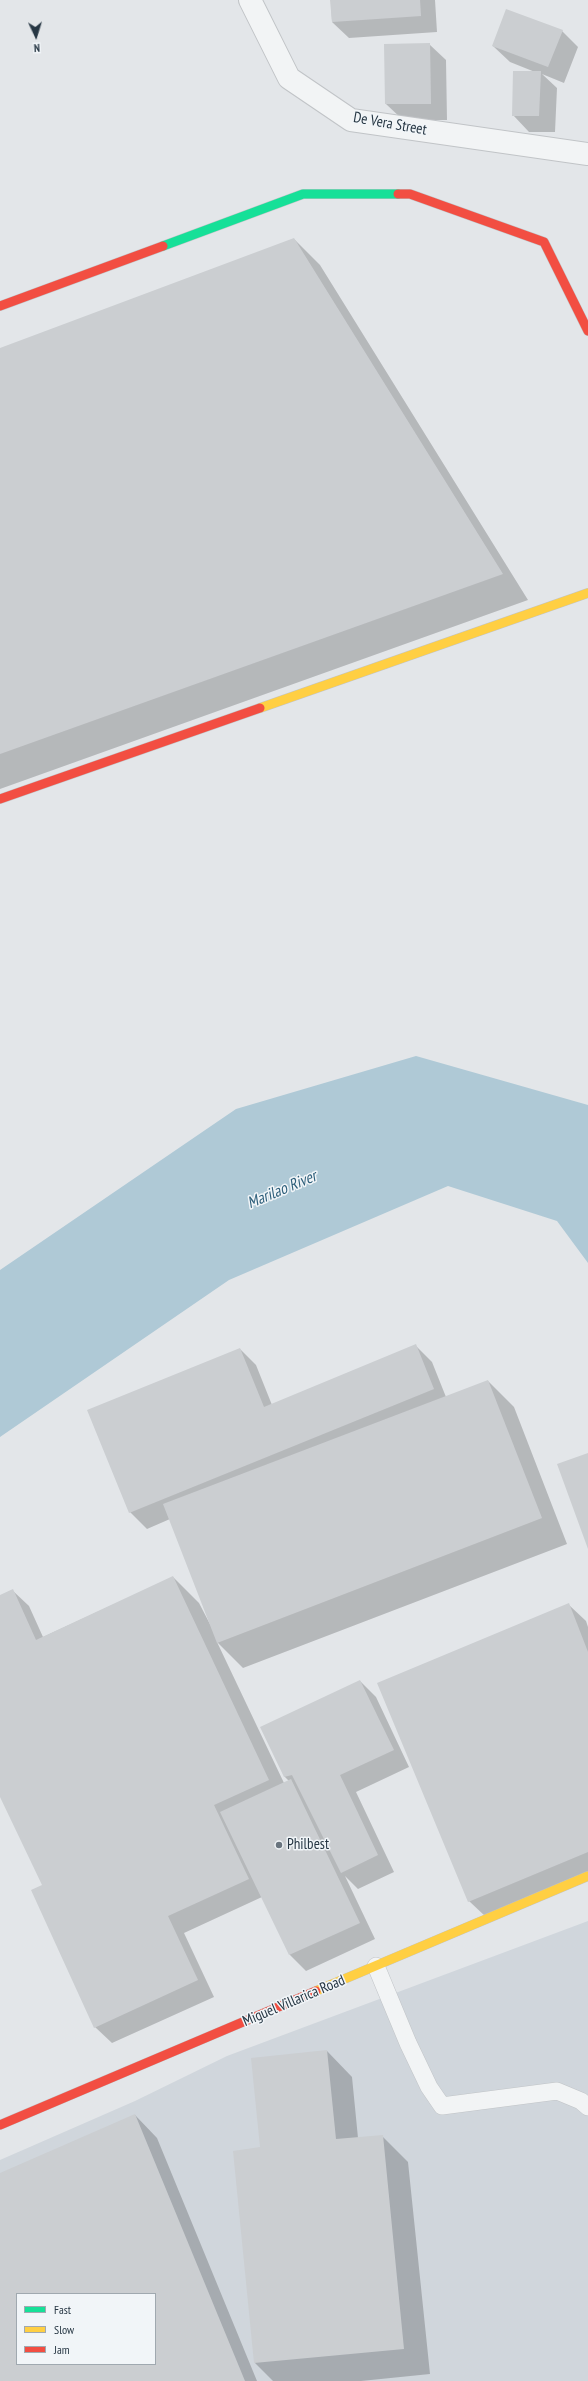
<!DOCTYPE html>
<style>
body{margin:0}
#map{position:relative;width:588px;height:2381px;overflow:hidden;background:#e3e6e9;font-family:"PT Sans Narrow",sans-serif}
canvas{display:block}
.legend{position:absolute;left:16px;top:2293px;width:140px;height:72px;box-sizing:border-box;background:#f1f5f8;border:1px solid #a0a9b0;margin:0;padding:5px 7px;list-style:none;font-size:12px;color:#273744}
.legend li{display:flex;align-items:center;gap:8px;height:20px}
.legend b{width:20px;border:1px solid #a0a9b0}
.north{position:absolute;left:16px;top:16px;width:40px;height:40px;-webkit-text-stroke:3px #f1f5f8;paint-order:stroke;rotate:176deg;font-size:11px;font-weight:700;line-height:16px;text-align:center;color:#273744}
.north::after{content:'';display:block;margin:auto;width:14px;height:18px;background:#273744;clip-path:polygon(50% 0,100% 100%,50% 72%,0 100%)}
</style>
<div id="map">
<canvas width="588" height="2381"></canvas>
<ul class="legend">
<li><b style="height:5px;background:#16e098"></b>Fast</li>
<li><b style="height:5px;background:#ffcf43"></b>Slow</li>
<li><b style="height:5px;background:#f24e42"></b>Jam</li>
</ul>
<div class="north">N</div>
</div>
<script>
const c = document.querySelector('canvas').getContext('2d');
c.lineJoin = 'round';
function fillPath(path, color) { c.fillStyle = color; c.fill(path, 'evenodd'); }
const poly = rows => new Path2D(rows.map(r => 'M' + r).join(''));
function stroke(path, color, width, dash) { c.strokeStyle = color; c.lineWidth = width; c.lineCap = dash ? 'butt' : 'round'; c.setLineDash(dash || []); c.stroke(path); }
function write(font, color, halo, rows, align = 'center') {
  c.font = font + ' "PT Sans Narrow",sans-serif'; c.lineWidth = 3; c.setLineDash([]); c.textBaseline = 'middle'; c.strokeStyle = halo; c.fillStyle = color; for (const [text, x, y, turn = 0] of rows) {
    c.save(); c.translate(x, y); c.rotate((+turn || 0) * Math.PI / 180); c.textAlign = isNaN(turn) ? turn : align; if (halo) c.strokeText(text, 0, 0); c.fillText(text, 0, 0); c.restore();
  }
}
fillPath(poly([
 [588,1921,588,2381,0,2381,0,2160,135,2101,227,2056],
 [17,2294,155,2294,155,2364,17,2364]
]), '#d0d6dc');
fillPath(poly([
 [416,1056,588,1105,588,1263,557,1221,448,1186,229,1280,0,1437,0,1270,236,1109]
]), '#afc9d6');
fillPath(poly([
 [331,0,435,0,437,32,349,38,332,22],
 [562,31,578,47,564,83,542,74,557,88,555,132,529,132,513,115,535,72,510,62,493,46],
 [429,44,446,60,447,120,403,120,386,104],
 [294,239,320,265,528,600,0,789,0,350],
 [416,1346,432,1362,446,1397,488,1381,514,1407,567,1544,243,1668,217,1642,284,1783,289,1781,284,1776,360,1681,376,1697,409,1767,356,1792,394,1872,358,1889,345,1876,375,1939,306,1971,290,1955,262,1897,184,1933,214,1997,112,2043,95,2027,44,1886,0,1794,0,1596,12,1590,29,1606,43,1637,173,1577,199,1603,211,1626,170,1519,147,1529,130,1512,240,1349,256,1365,272,1405],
 [569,1605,586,1621,588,1627,588,1875,486,1917,469,1901],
 [327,2051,352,2077,358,2138,382,2136,408,2162,430,2374,361,2381,273,2381,255,2363,234,2152,261,2148],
 [135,2115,157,2138,257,2381,0,2381,0,2174],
 [17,2294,155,2294,155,2364,17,2364]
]), '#0003');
fillPath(poly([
 [330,0,420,0,421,16,332,22],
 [506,9,563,30,548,67,492,46],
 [430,43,431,104,385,104,384,44],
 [513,71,541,71,539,116,512,116],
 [294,238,503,574,0,754,0,348],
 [416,1344,434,1389,129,1513,87,1410,240,1348,264,1407],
 [488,1380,542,1518,217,1643,163,1504],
 [588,1453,588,1549,557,1464],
 [173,1576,269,1780,214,1805,249,1879,168,1916,198,1980,94,2028,31,1890,42,1885,0,1797,0,1595,13,1589,36,1640],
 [569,1603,588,1652,588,1852,468,1902,377,1683],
 [360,1680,394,1750,340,1775,378,1855,341,1873,292,1775,284,1777,260,1727],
 [291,1779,360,1923,289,1955,220,1812],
 [327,2050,336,2139,383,2135,404,2349,254,2363,233,2151,260,2147,251,2058],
 [135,2114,245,2381,0,2381,0,2173],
 [17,2294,155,2294,155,2364,17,2364]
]), '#cbced1');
const lane = poly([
 [376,1966,408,2043,429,2087,442,2106,557,2091,581,2101,588,2107]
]);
const street = poly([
 [250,0,289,78,351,120,588,154]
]);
const fast = poly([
 [163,246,303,194,398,194]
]);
const slow = poly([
 [260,708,588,593],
 [316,1991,588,1876]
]);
const jam = poly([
 [398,194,410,194,544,242,588,331],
 [0,306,163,246],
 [0,799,260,708],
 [0,2125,316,1991]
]);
stroke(lane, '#c1c4c7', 18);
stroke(street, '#c1c4c7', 24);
stroke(fast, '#c1c4c7', 10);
stroke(slow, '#c1c4c7', 10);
stroke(jam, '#c1c4c7', 10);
stroke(lane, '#f2f4f5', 17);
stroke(street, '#f2f4f5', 22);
stroke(fast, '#16e098', 9);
stroke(slow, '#ffcf43', 9);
stroke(jam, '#f24e42', 9);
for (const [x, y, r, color] of [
 [279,1845,4,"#69747e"]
]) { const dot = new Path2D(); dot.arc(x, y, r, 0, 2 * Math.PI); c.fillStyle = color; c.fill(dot); stroke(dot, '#f1f5f8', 1.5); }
write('15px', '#273744', '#f1f5f8', [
 ["De Vera Street",390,124,10],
 ["Miguel Villarica Road",294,2001,-23]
]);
write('15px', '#273744', '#f1f5f8', [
 ["Philbest",287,1845]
], 'left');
write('italic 16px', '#2e5f7b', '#f1f5f8', [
 ["Marilao River",282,1190,-23]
]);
</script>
